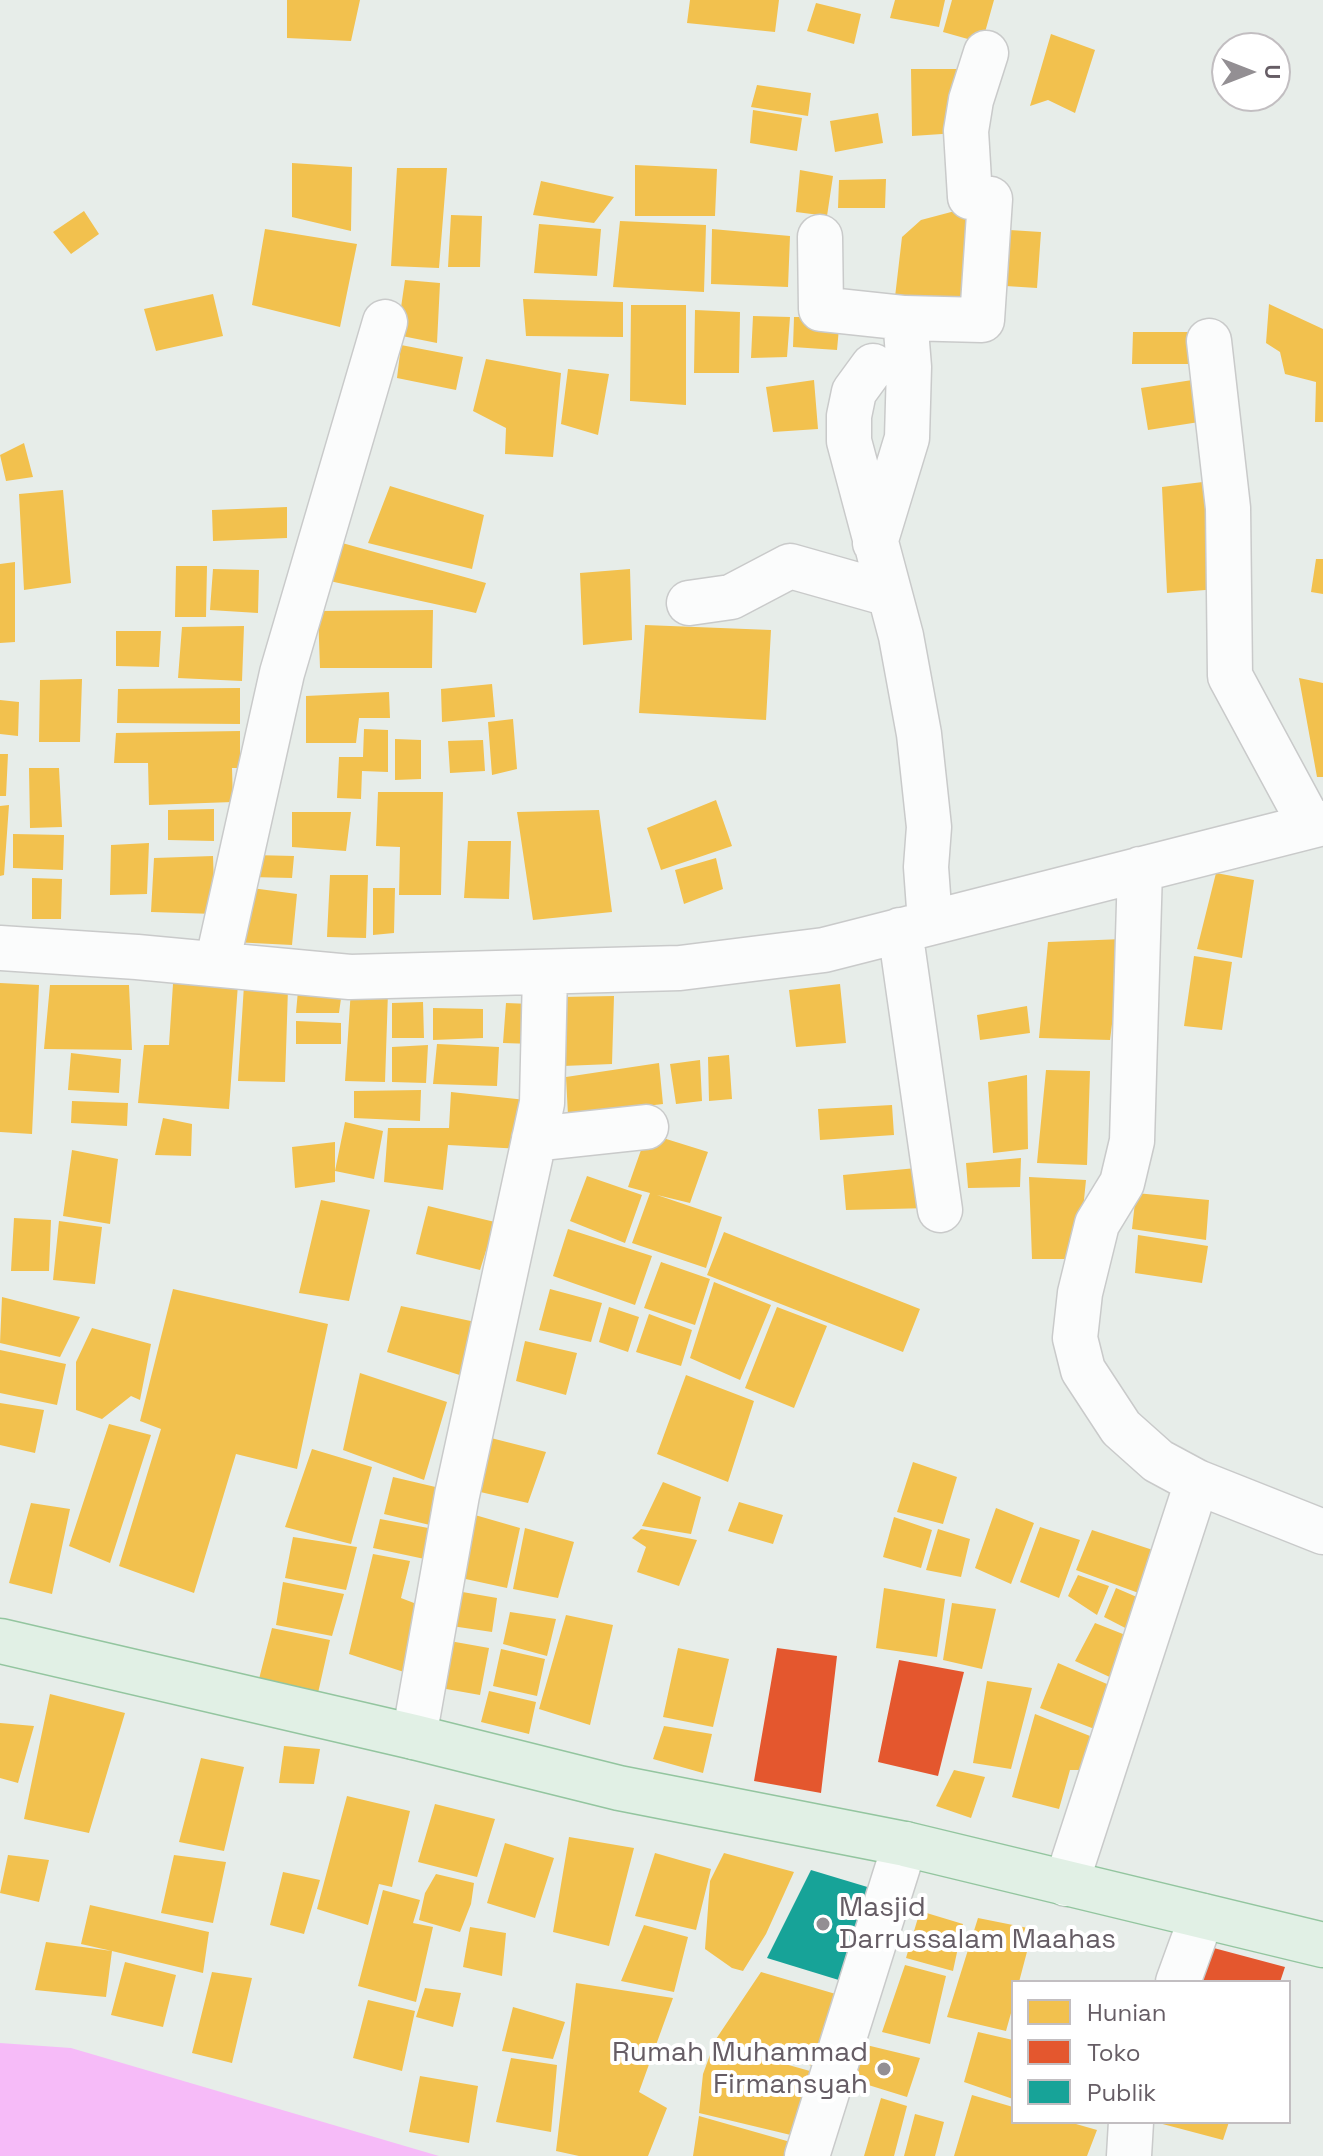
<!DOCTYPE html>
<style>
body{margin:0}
#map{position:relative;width:1323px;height:2156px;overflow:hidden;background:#e7ede9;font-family:"Space Grotesk",sans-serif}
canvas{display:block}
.legend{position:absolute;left:1011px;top:1980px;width:280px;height:144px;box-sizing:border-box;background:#fff;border:2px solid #c2bec1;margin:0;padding:10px 14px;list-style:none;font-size:24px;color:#665d65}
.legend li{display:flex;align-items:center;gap:16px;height:40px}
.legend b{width:40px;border:2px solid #c2bec1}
.north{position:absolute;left:1211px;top:32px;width:80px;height:80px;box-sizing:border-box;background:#fff;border:2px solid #c2bec1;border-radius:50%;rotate:90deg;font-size:22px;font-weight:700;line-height:32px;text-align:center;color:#665d65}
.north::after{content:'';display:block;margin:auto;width:28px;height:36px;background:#938f93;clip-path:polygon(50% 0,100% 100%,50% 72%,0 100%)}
</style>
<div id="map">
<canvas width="1323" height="2156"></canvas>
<ul class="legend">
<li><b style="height:22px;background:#f2c14e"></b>Hunian</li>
<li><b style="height:22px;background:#e4572e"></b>Toko</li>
<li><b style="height:22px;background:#17a398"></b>Publik</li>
</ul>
<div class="north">U</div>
</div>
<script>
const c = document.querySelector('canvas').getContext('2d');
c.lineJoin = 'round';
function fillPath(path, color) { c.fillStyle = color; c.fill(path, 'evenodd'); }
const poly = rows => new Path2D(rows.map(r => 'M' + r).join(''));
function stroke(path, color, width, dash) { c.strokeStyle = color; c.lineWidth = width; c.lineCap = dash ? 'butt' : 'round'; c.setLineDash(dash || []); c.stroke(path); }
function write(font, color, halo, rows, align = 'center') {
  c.font = font + ' "Space Grotesk",sans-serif'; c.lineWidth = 8; c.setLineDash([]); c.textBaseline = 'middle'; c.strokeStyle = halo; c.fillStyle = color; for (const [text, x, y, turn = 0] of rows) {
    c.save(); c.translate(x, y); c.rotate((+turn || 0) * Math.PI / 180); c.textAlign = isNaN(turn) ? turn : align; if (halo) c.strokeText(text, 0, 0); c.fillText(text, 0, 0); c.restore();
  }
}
fillPath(poly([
 [0,2043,71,2048,439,2156,0,2156]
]), '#f6bbf8');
fillPath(poly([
 [287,0,360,0,351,41,287,38],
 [690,0,779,0,775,32,687,23],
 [895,0,945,0,939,27,890,18],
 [952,0,994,0,982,43,943,32],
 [816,3,861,14,854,44,807,31],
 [1051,34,1095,50,1075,113,1048,100,1030,106],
 [911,69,958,69,957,133,912,136],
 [757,85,811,93,808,116,751,107],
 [753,110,802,118,797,151,750,143],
 [878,113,883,143,835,152,830,121],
 [292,163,352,167,351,231,292,217],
 [635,165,717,169,715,216,635,216],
 [397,168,447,168,439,268,391,266],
 [800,170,833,176,827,216,796,212],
 [886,179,885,208,838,208,839,180],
 [541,181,614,197,594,223,533,215],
 [970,207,964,300,895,297,902,237,921,220],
 [84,211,99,234,71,254,53,232],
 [451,215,482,216,480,267,448,267],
 [620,221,706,225,704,292,613,287],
 [539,224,601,229,597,276,534,273],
 [265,229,357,244,340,327,252,305],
 [712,229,790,236,788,287,711,284],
 [994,229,1041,232,1037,288,990,285],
 [405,280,440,283,437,343,397,335],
 [213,294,223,336,156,351,144,309],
 [523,299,623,302,623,337,526,336],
 [1269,304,1323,329,1323,422,1315,422,1316,382,1285,374,1280,352,1266,343],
 [631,305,686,305,686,405,630,401],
 [695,310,740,312,739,373,694,373],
 [753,316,790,317,787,357,751,358],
 [794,317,840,317,837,350,793,347],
 [1133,332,1190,332,1189,364,1132,364],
 [401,345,463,357,456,390,397,378],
 [486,359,561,373,553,457,505,454,506,428,473,411],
 [568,369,609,374,598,435,561,424],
 [1205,378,1212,420,1148,430,1141,388],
 [814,380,818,429,773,432,766,387],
 [24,443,33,477,6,481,0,455],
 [1211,481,1218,589,1167,593,1162,487],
 [390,486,484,515,472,569,368,543],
 [63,490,71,583,24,590,19,494],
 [287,507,287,538,213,541,212,510],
 [335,541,486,583,476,613,325,580],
 [1316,559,1323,559,1323,594,1311,592],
 [15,562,15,642,0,643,0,564],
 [176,566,207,566,206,617,175,617],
 [213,569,259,570,258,613,210,610],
 [630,569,632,640,583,645,580,573],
 [433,610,432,668,320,668,318,611],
 [645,625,771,630,766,720,639,713],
 [244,626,242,681,178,678,182,627],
 [116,631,161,631,159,667,116,666],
 [1299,678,1323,683,1323,777,1317,777],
 [82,679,80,742,39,742,40,680],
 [492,684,495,717,442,722,441,689],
 [240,688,240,724,117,723,118,689],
 [389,692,390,718,359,718,356,743,306,743,306,696],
 [0,700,19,702,18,736,0,734],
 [513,719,517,769,492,775,488,722],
 [364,729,388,730,388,772,362,771,361,799,337,798,339,757,363,757],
 [240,731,240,768,232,768,233,802,149,805,148,763,114,763,116,733],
 [395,739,421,740,421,779,395,780],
 [483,740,485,771,450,773,448,741],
 [0,754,8,754,6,796,0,796],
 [29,768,59,768,62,827,30,828],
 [378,792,443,792,441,895,399,895,400,847,376,846],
 [716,800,732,846,661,870,647,828],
 [9,805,4,875,0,876,0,806],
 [214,809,214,841,168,840,168,810],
 [599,810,612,912,533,920,517,812],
 [292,812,351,812,346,851,292,847],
 [13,834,64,835,63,870,13,868],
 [468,841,511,841,509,899,464,898],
 [149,843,147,894,110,895,111,845],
 [253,855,294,856,292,878,251,877],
 [213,856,215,914,151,912,154,858],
 [716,858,723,889,684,904,675,870],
 [1216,873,1254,880,1242,958,1197,949],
 [330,875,368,875,366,938,327,937],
 [32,878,62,879,61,919,32,919],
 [244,887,297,894,292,945,233,942],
 [373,888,395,888,394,933,373,935],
 [1123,939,1110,1040,1039,1038,1048,942],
 [1194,956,1232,962,1222,1030,1184,1026],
 [299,979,343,984,339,1013,296,1013],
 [0,983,39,985,32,1134,0,1132],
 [173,984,238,984,229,1109,138,1103,144,1045,169,1045],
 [840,984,846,1043,796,1047,789,990],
 [50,985,129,985,132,1050,44,1049],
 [244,985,288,988,285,1082,238,1081],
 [351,989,388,992,385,1082,345,1081],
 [614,996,612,1064,563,1066,562,997],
 [423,1002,424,1038,392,1038,392,1003],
 [506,1003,531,1004,533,1044,503,1043],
 [1027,1006,1030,1033,980,1040,977,1015],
 [433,1008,483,1009,483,1038,433,1040],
 [296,1021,341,1023,341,1044,296,1044],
 [437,1044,499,1047,497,1086,433,1084],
 [428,1045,426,1083,392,1082,392,1047],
 [71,1053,121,1059,119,1093,68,1090],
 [729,1055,732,1099,709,1101,708,1057],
 [700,1060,702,1101,676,1104,670,1064],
 [659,1063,663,1104,568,1115,566,1077],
 [1046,1070,1090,1071,1087,1165,1037,1163],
 [1027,1075,1028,1149,993,1153,988,1082],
 [421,1090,420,1121,354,1118,354,1091],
 [451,1092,526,1100,522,1149,448,1145,443,1190,384,1182,388,1128,449,1128],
 [72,1101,128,1103,127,1126,71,1123],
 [892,1105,894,1135,820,1140,818,1109],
 [163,1118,192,1124,191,1156,155,1155],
 [345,1122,383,1131,374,1179,335,1171],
 [647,1133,708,1152,690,1203,657,1195,722,1217,706,1268,632,1243,650,1193,628,1187],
 [335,1142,335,1182,295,1188,292,1147],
 [72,1150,118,1159,110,1224,63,1216],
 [1021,1158,1020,1187,968,1188,966,1163],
 [927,1167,931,1208,846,1210,843,1175],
 [587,1176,642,1195,625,1243,570,1221],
 [1029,1177,1086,1180,1078,1259,1032,1259],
 [1136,1193,1209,1200,1206,1240,1132,1229],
 [321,1200,370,1210,349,1301,299,1293],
 [428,1206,495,1222,480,1270,416,1254],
 [14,1218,51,1220,49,1271,11,1271],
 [59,1221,102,1227,95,1284,53,1280],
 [568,1229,652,1256,635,1305,553,1276],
 [724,1232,920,1309,903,1352,707,1275],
 [1138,1235,1208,1246,1202,1283,1135,1273],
 [661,1262,710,1279,695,1325,644,1308],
 [714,1282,771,1305,740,1380,690,1358],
 [173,1289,328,1324,297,1469,236,1454,194,1593,119,1566,161,1429,140,1421],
 [550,1289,602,1303,591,1342,539,1330],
 [2,1297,80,1317,60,1357,0,1343],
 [401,1306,480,1323,466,1377,387,1352],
 [609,1307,639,1317,628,1352,599,1342],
 [777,1307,827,1326,794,1408,745,1388],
 [649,1314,692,1330,681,1366,636,1352],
 [92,1328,151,1344,140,1400,131,1396,102,1419,76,1410,76,1362],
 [525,1341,577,1353,566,1395,516,1381],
 [0,1350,66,1364,57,1405,0,1393],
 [360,1373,447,1402,424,1480,343,1450],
 [686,1375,754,1401,728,1482,657,1454],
 [0,1403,44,1410,35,1453,0,1445],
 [109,1424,151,1435,110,1563,69,1546],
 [491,1438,546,1452,528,1503,476,1491],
 [312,1449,372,1467,351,1544,285,1527],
 [913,1462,957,1477,943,1524,897,1512],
 [393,1477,444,1489,434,1526,384,1514],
 [663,1482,701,1497,691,1534,642,1526],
 [739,1502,783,1515,773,1544,728,1531],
 [31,1503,70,1509,52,1594,9,1583],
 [996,1508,1034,1523,1011,1584,975,1568],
 [475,1515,520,1528,507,1588,461,1578],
 [894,1517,932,1530,921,1568,883,1557],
 [380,1519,439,1530,434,1561,373,1548],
 [1040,1527,1080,1540,1059,1598,1020,1582],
 [525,1528,574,1542,558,1598,513,1589],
 [641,1529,697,1540,679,1586,637,1572,646,1547,632,1538],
 [938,1529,970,1539,961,1577,926,1570],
 [1092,1530,1162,1553,1144,1595,1076,1570],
 [293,1537,357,1547,346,1590,285,1578],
 [373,1554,410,1561,401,1598,427,1608,413,1675,349,1654],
 [1078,1575,1109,1586,1097,1615,1068,1596],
 [283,1582,344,1594,332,1636,276,1625],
 [884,1588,945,1599,937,1657,876,1648],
 [1116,1588,1146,1601,1135,1633,1104,1617],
 [451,1590,497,1598,492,1632,445,1625],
 [952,1603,996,1609,982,1669,943,1660],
 [510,1612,556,1619,547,1656,503,1644],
 [566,1615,613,1625,590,1725,539,1709],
 [1095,1623,1133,1638,1114,1679,1075,1661],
 [272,1628,330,1640,318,1693,259,1679],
 [444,1640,489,1648,480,1695,435,1687],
 [678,1648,729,1659,713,1727,663,1717],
 [501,1649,545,1659,537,1696,493,1686],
 [1058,1663,1114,1687,1097,1730,1040,1708],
 [987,1681,1032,1688,1011,1769,973,1763],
 [489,1691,536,1702,529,1734,481,1722],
 [50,1694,125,1713,89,1833,24,1819],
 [1035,1714,1090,1736,1081,1770,1070,1770,1059,1809,1012,1797],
 [0,1723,34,1726,18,1783,0,1778],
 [664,1726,712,1734,703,1773,653,1759],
 [284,1746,320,1749,314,1784,279,1783],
 [201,1758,244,1767,224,1851,179,1842],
 [954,1770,985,1777,971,1818,936,1806],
 [347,1796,410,1811,392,1887,379,1884,368,1925,317,1909],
 [435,1804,495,1819,477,1877,418,1862],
 [569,1837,634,1848,609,1946,553,1932],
 [505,1843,554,1858,535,1918,487,1903],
 [655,1853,711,1869,696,1930,635,1916],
 [724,1853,794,1872,766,1934,743,1971,732,1968,705,1949,710,1881],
 [8,1855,49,1860,39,1902,0,1893],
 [174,1855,226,1862,213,1923,161,1913],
 [283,1872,320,1880,304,1934,270,1925],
 [436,1874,474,1883,471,1904,460,1932,419,1920,425,1893],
 [383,1890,420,1900,413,1923,433,1927,416,2002,358,1986],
 [90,1905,209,1932,203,1973,112,1951,106,1997,35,1990,46,1942,112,1951,81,1944],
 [920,1911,963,1924,953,1971,906,1958],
 [978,1918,1033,1929,1019,1982,1013,1982,1013,2006,1006,2031,947,2017],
 [644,1925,688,1937,674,1992,621,1981],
 [470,1927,506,1933,502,1976,463,1967],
 [125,1962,176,1975,163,2027,111,2015],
 [905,1965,946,1976,930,2044,882,2032],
 [212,1972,252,1978,232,2063,192,2053],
 [761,1972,839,1995,816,2067,716,2039],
 [576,1983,673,1998,639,2092,667,2108,648,2156,579,2156,556,2151],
 [425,1988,461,1993,453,2027,416,2017],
 [368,2000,415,2011,402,2071,353,2058],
 [513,2007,565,2022,553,2059,502,2051],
 [978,2032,1013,2040,1013,2099,964,2082],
 [858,2043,920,2058,907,2097,849,2079],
 [714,2044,817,2073,795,2136,699,2113,703,2074],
 [511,2058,557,2065,551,2132,496,2122],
 [420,2076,478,2086,469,2143,409,2132],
 [972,2095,1013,2107,1013,2122,1069,2122,1097,2130,1087,2156,954,2156],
 [881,2098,907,2106,894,2156,864,2156],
 [915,2114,944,2122,935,2156,904,2156],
 [699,2116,794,2143,790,2156,693,2156],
 [1155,2122,1229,2122,1223,2140]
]), '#f2c14e');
fillPath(poly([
 [777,1648,837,1656,821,1793,754,1781],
 [899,1660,964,1672,938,1776,878,1762],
 [1210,1947,1285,1967,1280,1982,1196,1982]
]), '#e4572e');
fillPath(poly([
 [811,1870,874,1889,842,1981,767,1958]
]), '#17a398');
const minor = poly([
 [820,237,821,309,905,318],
 [1209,341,1228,508,1230,676,1311,826],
 [873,366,854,392,849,416,849,441,901,636,919,734,929,827,926,867,930,922],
 [875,543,907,438,909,367,905,318,982,320,990,199,970,197,966,131,971,100,986,53],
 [689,603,731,597,790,566,889,594],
 [1140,869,1132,1141,1122,1183,1097,1224,1080,1293,1075,1338,1083,1370,1121,1428,1158,1461,1197,1482,1323,1532],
 [900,930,940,1210],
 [0,948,137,957,350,977,680,968,824,950,1323,823],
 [217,964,282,673,385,322],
 [534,1139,646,1127],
 [414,1737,457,1495,542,1103,545,973],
 [1066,1884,1197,1482],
 [1178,1982,1202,1916],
 [807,2156,905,1844],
 [1129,2156,1131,2122]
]);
const highway = poly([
 [0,1641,414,1737,619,1788,905,1844,1323,1945]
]);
stroke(minor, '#c9caca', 47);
stroke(highway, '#93c59f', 47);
stroke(minor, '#fbfcfc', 44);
stroke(highway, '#e1f0e5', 44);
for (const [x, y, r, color] of [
 [823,1924,8,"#938f93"],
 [884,2069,8,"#938f93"]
]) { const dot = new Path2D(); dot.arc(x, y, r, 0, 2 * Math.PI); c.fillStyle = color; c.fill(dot); stroke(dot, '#fff', 3); }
write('28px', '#665d65', '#fff', [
 ["Masjid",839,1908],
 ["Darrussalam Maahas",839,1940],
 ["Rumah Muhammad",868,2053,"right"],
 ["Firmansyah",868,2085,"right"]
], 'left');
</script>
